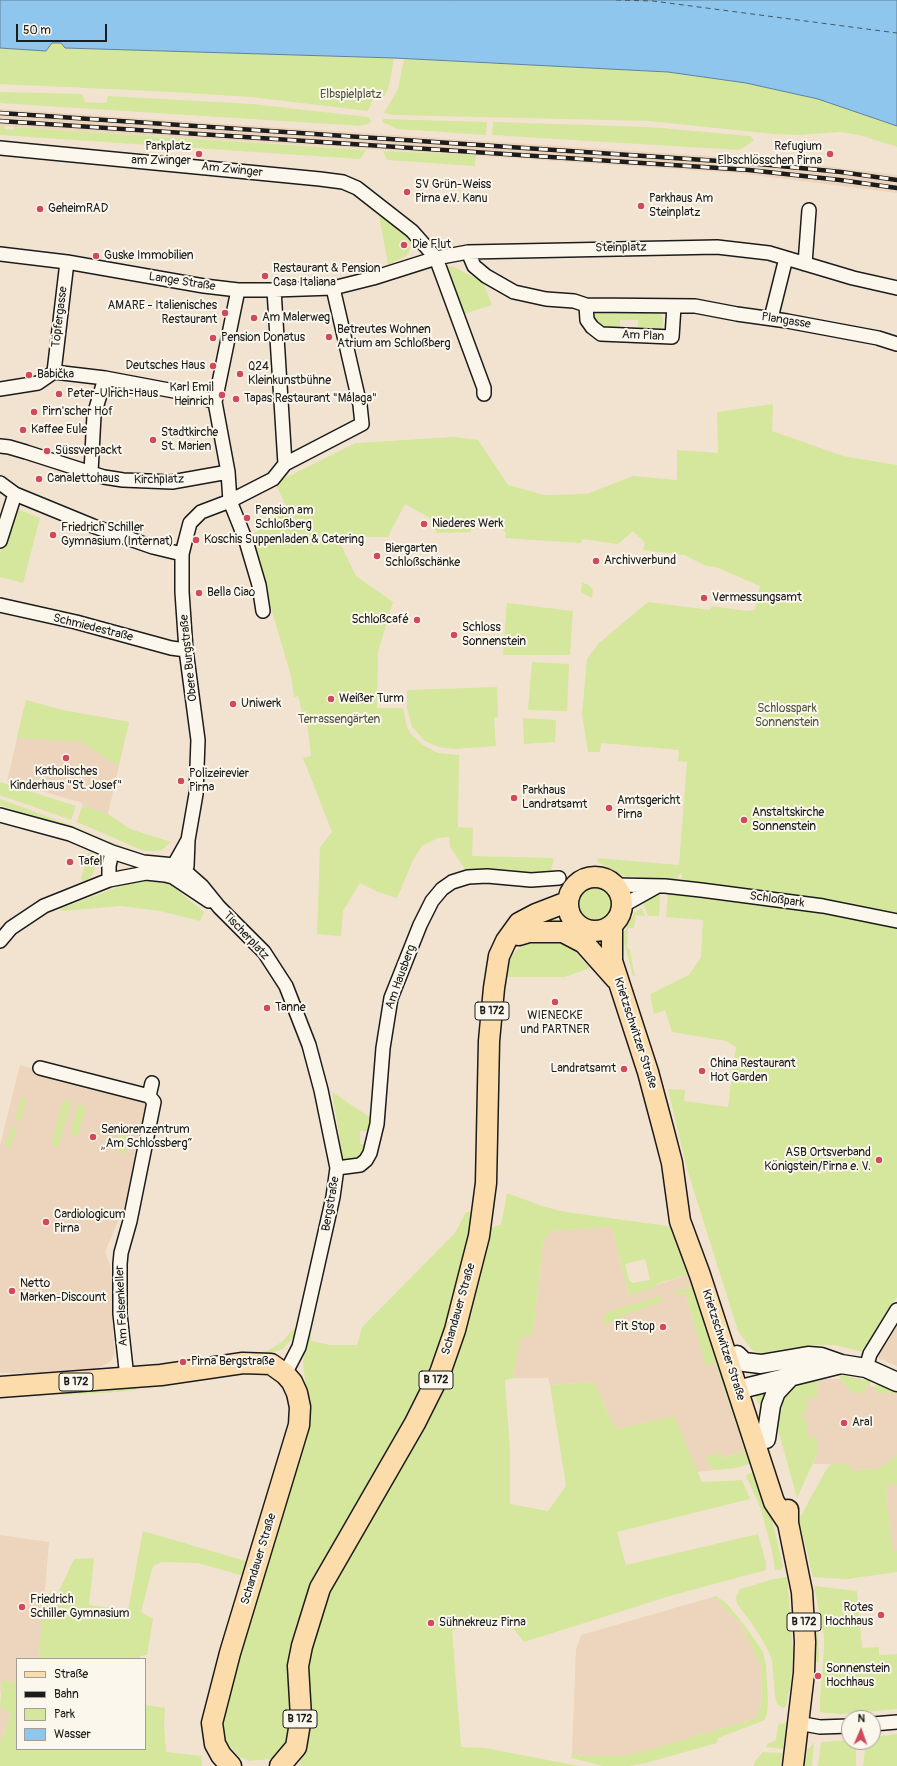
<!DOCTYPE html>
<meta charset="utf-8">
<style>
body{margin:0}
#map{position:relative;width:897px;height:1766px;overflow:hidden;background:#f2e3d0;font-family:Pangolin,sans-serif}
canvas{display:block}
.legend{position:absolute;left:16px;top:1658px;width:130px;height:92px;box-sizing:border-box;background:#fbf7ec;border:1px solid #a29f99;margin:0;padding:5px 7px;list-style:none;font-size:12px;color:#1c1c1c}
.legend li{display:flex;align-items:center;gap:8px;height:20px}
.legend b{width:20px;border:1px solid #a29f99}
.north{position:absolute;left:841px;top:1710px;width:40px;height:40px;box-sizing:border-box;background:#fbf7ec;border:1px solid #a29f99;border-radius:50%;rotate:2deg;font-size:11px;font-weight:700;line-height:16px;text-align:center;color:#1c1c1c}
.north::after{content:'';display:block;margin:auto;width:14px;height:18px;background:#d1495b;clip-path:polygon(50% 0,100% 100%,50% 72%,0 100%)}
.scale{position:absolute;left:16px;top:24px;width:91px;height:18px;box-sizing:border-box;border:2px solid #1c1c1c;border-top:0;padding-left:5px;font-size:12px;line-height:14px;white-space:nowrap;color:#1c1c1c;-webkit-text-stroke:3px #fbf7ec;paint-order:stroke}
</style>
<div id="map">
<canvas width="897" height="1766"></canvas>
<ul class="legend">
<li><b style="height:5px;background:#fddcac"></b>Straße</li>
<li><b style="height:5px;background:#1c1c1c"></b>Bahn</li>
<li><b style="height:11px;background:#d4e79c"></b>Park</li>
<li><b style="height:11px;background:#8ec6ed"></b>Wasser</li>
</ul>
<div class="north">N</div>
<div class="scale">50 m</div>
</div>
<script>
const c = document.querySelector('canvas').getContext('2d');
c.lineJoin = 'round';
function fillPath(path, color) { c.fillStyle = color; c.fill(path, 'evenodd'); }
const poly = rows => new Path2D(rows.map(r => 'M' + r).join(''));
function stroke(path, color, width, dash) { c.strokeStyle = color; c.lineWidth = width; c.lineCap = dash ? 'butt' : 'round'; c.setLineDash(dash || []); c.stroke(path); }
function write(font, color, halo, rows, align = 'center') {
  c.font = font + ' Pangolin,sans-serif'; c.lineWidth = 4; c.setLineDash([]); c.textBaseline = 'middle'; c.strokeStyle = halo; c.fillStyle = color; for (const [text, x, y, turn = 0] of rows) {
    c.save(); c.translate(x, y); c.rotate((+turn || 0) * Math.PI / 180); c.textAlign = isNaN(turn) ? turn : align; if (halo) c.strokeText(text, 0, 0); c.fillText(text, 0, 0); c.restore();
  }
}
fillPath(poly([
 [0,109,784,161,897,175,897,193,746,174,483,156,0,126],
 [26,700,62,710,129,722,108,814,82,806,83,803,7,781],
 [20,1065,144,1100,148,1103,126,1213,122,1212,105,1252,110,1265,112,1278,112,1318,115,1353,111,1361,96,1370,62,1373,0,1373,0,1146],
 [612,1227,629,1295,688,1274,692,1286,677,1291,676,1295,685,1293,706,1365,715,1362,745,1451,723,1458,722,1453,705,1457,711,1468,716,1470,697,1472,674,1416,618,1429,613,1425,594,1382,550,1385,548,1378,513,1378,520,1337,533,1335,543,1243,550,1231],
 [897,1318,897,1366,878,1358,876,1355],
 [818,1379,840,1379,849,1389,866,1393,866,1386,876,1387,875,1393,897,1393,897,1454,893,1459,878,1469,850,1470,847,1464,813,1464,817,1454,817,1437,807,1437,806,1420,803,1419,803,1410,808,1410,808,1397,817,1398],
 [886,1485,897,1485,897,1550,892,1551],
 [0,1535,49,1542,39,1659,17,1659,17,1682,2,1681,0,1695],
 [713,1597,741,1624,762,1668,761,1703,757,1718,644,1751,623,1756,583,1756,572,1754,576,1650,581,1635],
 [0,1706,11,1715,0,1743]
]), '#ecd5bc');
fillPath(poly([
 [52,43,61,43,65,48,394,58,389,86,383,99,373,99,368,111,251,97,153,91,0,84,0,48,46,51],
 [404,59,668,72,746,83,818,99,897,126,897,147,860,135,840,132,799,135,773,134,650,121,394,115,384,113,398,89],
 [0,92,82,94,85,102,106,103,108,96,252,104,368,117,371,121,370,123,361,126,0,103],
 [383,119,487,122,486,135,398,129,382,122],
 [493,122,649,127,750,136,754,140,746,146,738,150,492,135],
 [0,126,4,126,5,129,13,130,14,127,366,150,360,159,0,135],
 [383,151,476,155,475,166,387,160],
 [379,215,407,234,411,240,409,252,406,256,388,265],
 [452,266,483,282,492,305,464,314,447,267],
 [594,311,656,312,661,314,663,320,662,331,638,330,638,320,620,320,620,331,599,329,592,315],
 [773,404,772,431,843,456,897,465,897,1297,863,1352,835,1345,816,1345,772,1351,770,1353,759,1353,752,1350,738,1331,687,1169,668,1089,685,1090,684,1101,728,1107,736,1047,726,1041,672,1032,665,1010,654,1014,650,994,689,975,701,957,703,920,666,917,668,893,672,893,682,882,682,873,679,874,676,881,651,879,637,882,635,876,627,877,621,875,598,862,597,858,679,865,687,762,678,761,679,750,601,743,600,752,588,752,582,714,587,659,598,644,648,602,710,610,712,606,746,611,755,610,760,586,716,567,706,566,684,555,643,550,645,543,633,531,618,544,582,539,581,543,505,538,506,533,490,515,472,526,471,532,437,533,430,518,405,504,391,530,389,537,337,537,356,576,393,602,378,652,377,708,403,708,407,727,411,734,423,745,438,753,459,755,458,827,473,828,472,856,554,858,551,870,562,872,533,875,468,873,450,847,449,837,438,838,422,846,414,858,397,898,376,891,360,883,343,911,341,936,317,934,320,847,332,832,303,758,311,756,306,711,302,712,298,696,294,697,291,676,266,591,252,535,287,508,275,483,356,443,454,437,478,440,508,485,544,495,587,494,633,476,677,480,677,450,718,453,717,412],
 [17,509,40,518,23,583,0,577,0,553,12,511],
 [582,583,587,584,593,589,592,598,581,592],
 [507,603,573,611,570,655,503,655],
 [532,662,569,664,567,711,528,710],
 [497,687,498,717,494,718,496,746,454,749,438,747,425,741,412,727,407,708,407,690],
 [26,700,62,710,129,722,118,766,81,742,17,738],
 [523,718,556,720,555,742,524,744],
 [0,782,76,806,71,820,0,795],
 [0,799,73,826,91,834,89,838,0,805],
 [82,806,108,814,130,829,171,842,162,850,157,851,144,851,77,822],
 [96,836,144,855,146,857,95,840],
 [92,852,96,866,91,877,84,882,81,879,88,853],
 [151,878,162,880,170,884,204,912,200,921,160,911,121,906,62,911,59,909,137,880],
 '577 904a18 18 0 1 1 36 0a18 18 0 1 1-36 0Z',
 [660,895,659,916,648,916,642,900],
 [642,908,645,916,636,915,634,928,628,928,627,947,630,950,632,962,635,976,633,976,624,943,624,932,635,912],
 [542,937,580,946,575,952,590,968,565,977,506,977,507,970,504,968,507,961,518,949,535,938],
 [332,1092,371,1118,369,1131,360,1131,360,1144,368,1144,362,1159,351,1161,344,1159,339,1153,342,1152],
 [24,1096,26,1100,21,1119,20,1122,18,1122,16,1119,18,1108,21,1098],
 [63,1100,72,1102,58,1147,51,1145],
 [78,1104,86,1107,78,1136,70,1133],
 [14,1126,16,1127,16,1130,10,1148,8,1149,5,1144,10,1131],
 [122,1133,125,1136,126,1148,125,1153,122,1154,119,1152,117,1138,118,1135],
 [507,1193,542,1206,565,1212,675,1227,690,1271,688,1274,657,1284,655,1288,629,1295,612,1227,550,1231,543,1243,533,1335,520,1338,513,1378,505,1380,510,1450,510,1504,548,1511,566,1486,550,1385,594,1382,613,1425,618,1429,674,1416,702,1482,742,1480,750,1499,617,1532,626,1565,758,1534,766,1563,766,1570,673,1595,524,1642,504,1617,452,1630,461,1747,485,1748,579,1766,299,1766,305,1747,307,1665,319,1609,421,1429,487,1228,501,1225],
 [645,1259,650,1280,633,1283,629,1280,625,1264],
 [466,1212,474,1213,463,1278,433,1370,413,1411,313,1584,305,1601,295,1644,290,1741,279,1754,269,1759,249,1761,240,1757,227,1743,222,1728,224,1704,307,1399,303,1362,307,1332,311,1333,311,1341,330,1345,357,1345,362,1327,455,1233],
 [697,1285,756,1459,751,1463,736,1468,716,1470,711,1468,705,1457,722,1453,724,1458,745,1451,715,1362,706,1366,685,1293,676,1295,676,1291],
 [660,1296,663,1300,662,1302,621,1316,622,1319,603,1325,603,1319,607,1312],
 [294,1328,295,1330,294,1336,283,1349,267,1354,254,1354,269,1350,283,1341],
 [840,1375,871,1381,870,1386,866,1386,866,1393,853,1393,840,1379],
 [817,1378,818,1379,817,1398,808,1398,808,1411,803,1410,803,1419,807,1420,807,1437,817,1437,817,1454,797,1498,777,1426,778,1415,780,1405,786,1394,786,1391,797,1380],
 [876,1383,897,1390,897,1393,875,1393],
 [136,1386,136,1390,119,1392,61,1395,61,1394],
 [754,1392,769,1392,760,1404,758,1403],
 [897,1454,897,1485,886,1485,892,1550,897,1550,897,1572,847,1579,813,1577,799,1519,826,1470,831,1464,850,1464,850,1470,878,1469,893,1459],
 [750,1473,754,1473,768,1503,783,1566,781,1570,775,1570,772,1551,761,1509,746,1476],
 [143,1531,249,1562,244,1576,198,1563,162,1562,153,1566,141,1612,153,1619,147,1655,140,1656,140,1659,39,1659,44,1594,58,1593,74,1559,94,1558,89,1605,128,1610],
 [787,1577,793,1652,791,1682,786,1706,783,1708,777,1704,775,1697,772,1660,768,1650,755,1628,737,1604,736,1597,740,1589,774,1579],
 [814,1586,857,1591,862,1648,879,1647,879,1655,897,1654,897,1709,844,1714,823,1713,820,1711,820,1697,824,1649,824,1636],
 [716,1596,726,1603,743,1623,763,1652,766,1665,768,1700,767,1713,765,1720,718,1738,717,1743,646,1763,629,1766,603,1766,571,1758,572,1754,583,1756,623,1756,644,1751,757,1718,761,1703,762,1668,741,1624,713,1597],
 [812,1614,814,1614,818,1635,819,1662,816,1662,814,1647],
 [2,1681,17,1682,17,1749,145,1749,145,1705,165,1708,164,1727,166,1752,201,1756,202,1766,0,1766,0,1743,11,1715,0,1706],
 [785,1723,787,1724,783,1749,766,1747,767,1744,776,1740,778,1726,779,1724],
 [897,1734,897,1766,863,1766,866,1742,873,1742,873,1737],
 [849,1740,849,1742,856,1743,856,1766,818,1766,821,1742],
 [814,1743,812,1766,802,1766,803,1761,805,1761,808,1749],
 [763,1752,783,1753,780,1766,753,1766,756,1760]
]), '#d4e79c');
const water = poly([
 [0,0,897,0,897,126,818,99,746,83,668,72,394,58,65,48,61,43,52,43,46,51,0,48,0,0]
]);
fillPath(water, '#8ec6ed');
stroke(water, '#608299', 1);
stroke(poly([
 [616,0,653,1,897,33]
]), '#445865', 1, [5, 4]);
const street = poly([
 [0,148,320,179,343,182,357,188,412,231,436,258,474,361,484,388,484,394],
 [468,252,474,266,486,276,514,292,546,299,574,301,586,305,695,306,737,314,787,321,878,338,897,344],
 [0,254,67,262,204,286,238,290,274,290,333,288,373,278,436,258,468,252,717,247,769,253,853,278,897,288],
 [805,264,809,210],
 [238,290,215,402,228,472,230,501,246,541,259,585,263,611],
 [274,290,285,464],
 [586,305,587,320,592,327,601,334,672,337,674,306],
 [771,318,786,258],
 [54,372,105,378,190,394,215,402],
 [54,372,67,262],
 [0,389,38,383,54,372],
 [0,446,9,447,26,452,104,477,123,480,172,482,228,472],
 [91,472,94,415,105,378],
 [0,483,15,494,93,526,153,547,182,554],
 [0,541,15,494],
 [0,605,76,622,171,648,186,650],
 [0,815,70,834,112,852,143,862,174,865,185,871,202,886,219,907,264,952,286,986,309,1045,321,1090,337,1168,333,1197,304,1326,299,1347,285,1374],
 [188,840,174,865,173,877,183,873,187,866,188,840,196,794,198,740,186,650,182,592,182,554,184,546,190,523,201,512,230,501,273,479,285,464,362,424,360,405,333,288],
 [109,880,146,873,165,875,173,877,209,901],
 [615,885,665,886,701,890,823,906,897,921],
 [622,906,656,887],
 [0,941,11,928,44,906,109,880,109,866,112,852],
 [40,1068,149,1096,154,1102,130,1221,121,1253,120,1264,120,1314,127,1378],
 [149,1096,152,1083],
 [337,1168,360,1165,366,1160,370,1153,377,1124,383,1048,391,998,420,925,432,901,442,889,452,882,468,877,487,876,531,880,559,878],
 [866,1368,870,1354,897,1310],
 [798,1723,820,1727,849,1726],
 [873,1724,897,1722]
]);
const secondary = poly([
 [737,1355,744,1362,761,1364,808,1356,821,1357,841,1364,866,1368,897,1382],
 [737,1390,841,1364],
 [766,1439,771,1405,776,1392,792,1375]
]);
const primary = poly([
 '568 904a27 27 0 1 1 54 0a27 27 0 1 1-54 0Z',
 [612,926,612,961,648,1072,664,1132,672,1163,680,1221,700,1275,774,1502,788,1523],
 [519,935,529,932,563,932,584,943,616,979],
 [0,1387,161,1375,243,1363,271,1364,285,1374,292,1382,297,1393,300,1407,299,1425,230,1653,212,1723,215,1744,221,1755,231,1766],
 [788,1510,788,1523,802,1592,805,1642,804,1673,793,1766],
 [280,1766,296,1747,301,1717,298,1666,302,1646,320,1588,415,1423,440,1373,455,1330,479,1236,486,1183,489,1041,494,988,499,956,506,941,519,923,536,914,567,902]
]);
stroke(street, '#1c1c1c', 16);
stroke(secondary, '#1c1c1c', 21);
stroke(primary, '#1c1c1c', 23);
stroke(street, '#fbf7ec', 13);
stroke(secondary, '#fbf7ec', 18);
stroke(primary, '#fddcac', 20);
const rail = poly([
 [0,113,749,163,841,172,897,180],
 [0,121,749,170,840,180,897,188]
]);
stroke(rail, '#1c1c1c', 4.5);
stroke(rail, '#fbf7ec', 3, [9]);
for (const [x, y, r, color] of [
 [199,154,4,"#d1495b"],
 [830,154,4,"#d1495b"],
 [407,192,4,"#d1495b"],
 [641,206,4,"#d1495b"],
 [40,209,4,"#d1495b"],
 [404,245,4,"#d1495b"],
 [96,256,4,"#d1495b"],
 [265,276,4,"#d1495b"],
 [225,313,4,"#d1495b"],
 [254,318,4,"#d1495b"],
 [329,337,4,"#d1495b"],
 [213,338,4,"#d1495b"],
 [213,366,4,"#d1495b"],
 [240,374,4,"#d1495b"],
 [29,375,4,"#d1495b"],
 [59,394,4,"#d1495b"],
 [222,395,4,"#d1495b"],
 [236,399,4,"#d1495b"],
 [34,412,4,"#d1495b"],
 [23,430,4,"#d1495b"],
 [153,440,4,"#d1495b"],
 [47,451,4,"#d1495b"],
 [39,479,4,"#d1495b"],
 [247,518,4,"#d1495b"],
 [424,524,4,"#d1495b"],
 [53,535,4,"#d1495b"],
 [196,540,4,"#d1495b"],
 [377,556,4,"#d1495b"],
 [596,561,4,"#d1495b"],
 [199,593,4,"#d1495b"],
 [704,598,4,"#d1495b"],
 [417,620,4,"#d1495b"],
 [454,635,4,"#d1495b"],
 [331,699,4,"#d1495b"],
 [233,704,4,"#d1495b"],
 [66,758,4,"#d1495b"],
 [181,781,4,"#d1495b"],
 [514,798,4,"#d1495b"],
 [609,808,4,"#d1495b"],
 [744,820,4,"#d1495b"],
 [70,862,4,"#d1495b"],
 [555,1002,4,"#d1495b"],
 [267,1008,4,"#d1495b"],
 [624,1069,4,"#d1495b"],
 [702,1071,4,"#d1495b"],
 [93,1137,4,"#d1495b"],
 [879,1160,4,"#d1495b"],
 [46,1222,4,"#d1495b"],
 [12,1291,4,"#d1495b"],
 [663,1327,4,"#d1495b"],
 [183,1362,4,"#d1495b"],
 [844,1423,4,"#d1495b"],
 [22,1607,4,"#d1495b"],
 [881,1615,4,"#d1495b"],
 [431,1623,4,"#d1495b"],
 [818,1676,4,"#d1495b"]
]) { const dot = new Path2D(); dot.arc(x, y, r, 0, 2 * Math.PI); c.fillStyle = color; c.fill(dot); stroke(dot, '#fbf7ec', 1.5); }
for (const [x, y, w] of [
 [492,1011,34],
 [436,1380,34],
 [76,1382,34],
 [804,1622,34],
 [300,1719,34]
]) { const box = new Path2D(); box.roundRect(x - w / 2, y - 9, w, 18, 3); c.fillStyle = '#fbf7ec'; c.fill(box); stroke(box, '#1c1c1c', 1); }
write('bold 11px', '#1c1c1c', null, [
 ["B 172",492,1011],
 ["B 172",436,1380],
 ["B 172",76,1382],
 ["B 172",804,1622],
 ["B 172",300,1719]
]);
write('12px', '#535942', '#fbf7ec', [
 ["Elbspielplatz",351,95],
 ["Schlosspark",787,709],
 ["Sonnenstein",787,723],
 ["Terrassengärten",339,720]
]);
write('12px', '#1c1c1c', '#fbf7ec', [
 ["Parkplatz",191,147,"right"],
 ["am Zwinger",191,161,"right"],
 ["Refugium",822,147,"right"],
 ["Elbschlösschen Pirna",822,161,"right"],
 ["SV Grün-Weiss",415,185],
 ["Pirna e.V. Kanu",415,199],
 ["Parkhaus Am",649,199],
 ["Steinplatz",649,213],
 ["GeheimRAD",48,209],
 ["Die Flut",412,245],
 ["Guske Immobilien",104,256],
 ["Restaurant & Pension",273,269],
 ["Casa Italiana",273,283],
 ["AMARE - Italienisches",217,306,"right"],
 ["Restaurant",217,320,"right"],
 ["Am Malerweg",262,318],
 ["Betreutes Wohnen",337,330],
 ["Atrium am Schloßberg",337,344],
 ["Pension Donatus",221,338],
 ["Deutsches Haus",205,366,"right"],
 ["Q24",248,367],
 ["Kleinkunstbühne",248,381],
 ["Babička",37,375],
 ["Karl Emil",214,388,"right"],
 ["Heinrich",214,402,"right"],
 ["Peter-Ulrich-Haus",67,394],
 ["Tapas Restaurant \"Málaga\"",244,399],
 ["Pirn'scher Hof",42,412],
 ["Kaffee Eule",31,430],
 ["Stadtkirche",161,433],
 ["St. Marien",161,447],
 ["Süssverpackt",55,451],
 ["Canalettohaus",47,479],
 ["Pension am",255,511],
 ["Schloßberg",255,525],
 ["Niederes Werk",432,524],
 ["Friedrich Schiller",61,528],
 ["Gymnasium (Internat)",61,542],
 ["Koschis Suppenladen & Catering",204,540],
 ["Biergarten",385,549],
 ["Schloßschänke",385,563],
 ["Archivverbund",604,561],
 ["Bella Ciao",207,593],
 ["Vermessungsamt",712,598],
 ["Schloßcafé",409,620,"right"],
 ["Schloss",462,628],
 ["Sonnenstein",462,642],
 ["Weißer Turm",339,699],
 ["Uniwerk",241,704],
 ["Katholisches",66,772,"center"],
 ["Kinderhaus \"St. Josef\"",66,786,"center"],
 ["Polizeirevier",189,774],
 ["Pirna",189,788],
 ["Parkhaus",522,791],
 ["Landratsamt",522,805],
 ["Amtsgericht",617,801],
 ["Pirna",617,815],
 ["Anstaltskirche",752,813],
 ["Sonnenstein",752,827],
 ["Tafel",78,862],
 ["Tanne",275,1008],
 ["WIENECKE",555,1016,"center"],
 ["und PARTNER",555,1030,"center"],
 ["China Restaurant",710,1064],
 ["Hot Garden",710,1078],
 ["Landratsamt",616,1069,"right"],
 ["Seniorenzentrum",101,1130],
 ["„Am Schlossberg“",101,1144],
 ["ASB Ortsverband",871,1153,"right"],
 ["Königstein/Pirna e. V.",871,1167,"right"],
 ["Cardiologicum",54,1215],
 ["Pirna",54,1229],
 ["Netto",20,1284],
 ["Marken-Discount",20,1298],
 ["Pit Stop",655,1327,"right"],
 ["Pirna Bergstraße",191,1362],
 ["Aral",852,1423],
 ["Friedrich",30,1600],
 ["Schiller Gymnasium",30,1614],
 ["Rotes",873,1608,"right"],
 ["Hochhaus",873,1622,"right"],
 ["Sühnekreuz Pirna",439,1623],
 ["Sonnenstein",826,1669],
 ["Hochhaus",826,1683]
], 'left');
write('12px', '#1c1c1c', '#fbf7ec', [
 ["Am Zwinger",232,170,6],
 ["Steinplatz",621,248,-1],
 ["Lange Straße",182,282,9],
 ["Töpfergasse",60,317,-83],
 ["Plangasse",786,321,9],
 ["Am Plan",643,336,3],
 ["Kirchplatz",159,480,-1],
 ["Schmiedestraße",93,628,14],
 ["Obere Burgstraße",189,658,-96],
 ["Schloßpark",777,900,8],
 ["Tischerplatz",246,936,47],
 ["Am Hausberg",401,977,-70],
 ["Krietzschwitzer Straße",635,1033,72],
 ["Bergstraße",331,1204,-80],
 ["Am Felsenkeller",122,1306,-93],
 ["Schandauer Straße",459,1309,-74],
 ["Krietzschwitzer Straße",723,1345,72],
 ["Schandauer Straße",259,1559,-73]
]);
</script>
